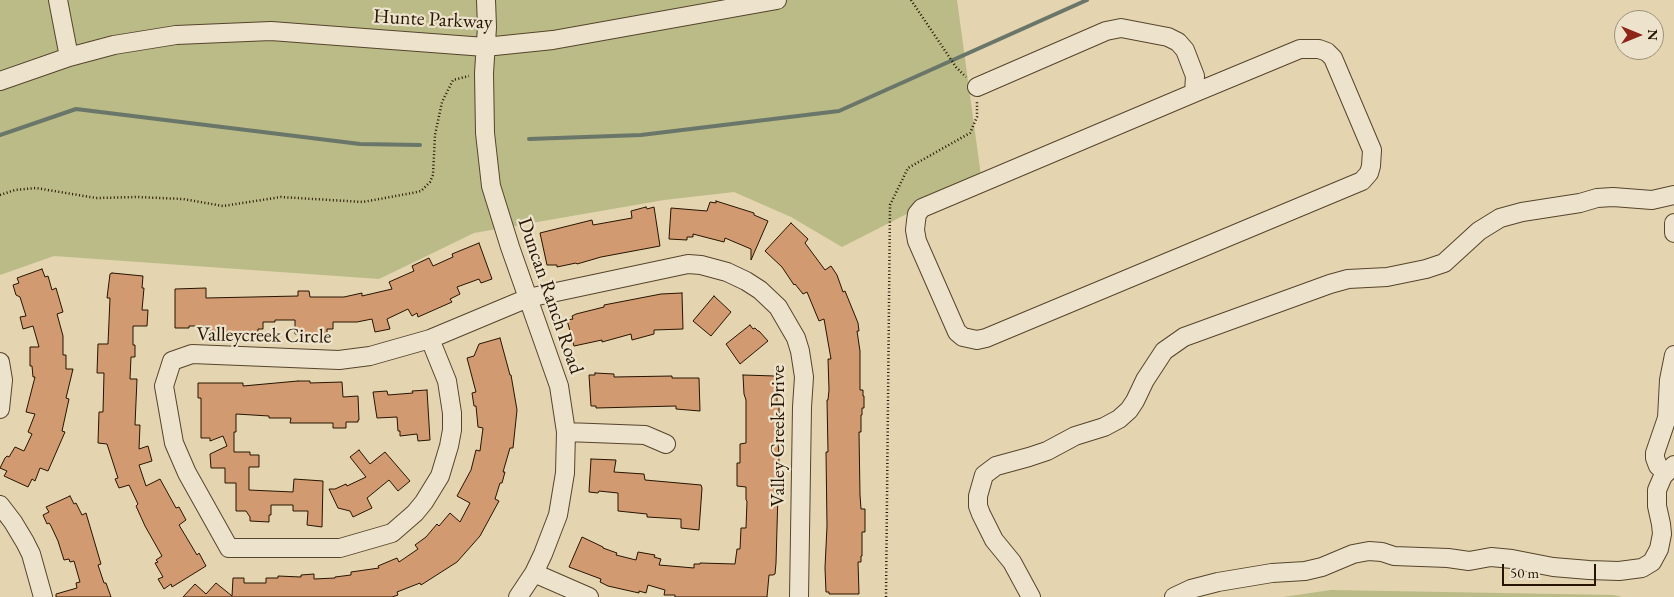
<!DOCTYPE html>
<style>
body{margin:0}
#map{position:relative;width:1674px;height:597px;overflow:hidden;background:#e4d4b0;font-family:"EB Garamond",serif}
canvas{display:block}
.north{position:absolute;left:1614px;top:10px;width:50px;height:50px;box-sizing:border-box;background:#ede3cc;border:1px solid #9d907a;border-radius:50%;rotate:90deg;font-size:14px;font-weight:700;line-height:20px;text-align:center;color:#261400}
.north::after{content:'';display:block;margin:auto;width:18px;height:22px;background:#8f2418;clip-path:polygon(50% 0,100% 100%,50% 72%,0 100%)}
.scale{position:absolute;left:1502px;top:564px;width:94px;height:22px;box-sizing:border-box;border:2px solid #261400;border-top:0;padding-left:6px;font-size:15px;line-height:18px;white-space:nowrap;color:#261400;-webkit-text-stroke:4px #ede3cc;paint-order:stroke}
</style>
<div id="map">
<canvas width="1674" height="597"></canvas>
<div class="north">N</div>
<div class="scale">50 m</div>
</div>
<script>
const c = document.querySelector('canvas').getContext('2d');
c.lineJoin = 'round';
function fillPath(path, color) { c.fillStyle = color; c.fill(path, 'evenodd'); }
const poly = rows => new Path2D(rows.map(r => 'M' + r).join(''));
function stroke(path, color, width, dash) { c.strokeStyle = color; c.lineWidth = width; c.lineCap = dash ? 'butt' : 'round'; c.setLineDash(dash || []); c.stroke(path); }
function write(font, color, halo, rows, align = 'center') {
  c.font = font + ' "EB Garamond",serif'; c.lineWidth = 4.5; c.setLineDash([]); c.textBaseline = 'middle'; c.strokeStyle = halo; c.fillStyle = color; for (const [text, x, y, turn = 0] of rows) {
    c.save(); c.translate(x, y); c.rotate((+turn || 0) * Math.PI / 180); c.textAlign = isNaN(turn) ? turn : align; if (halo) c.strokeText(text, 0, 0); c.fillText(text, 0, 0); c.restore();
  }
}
fillPath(poly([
 [0,0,957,0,981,176,842,247,791,217,734,192,664,200,474,233,379,279,54,256,0,275],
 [1331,590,1614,595,1622,597,1283,597]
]), '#babb87');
stroke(poly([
 [0,135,76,109,360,144,420,145],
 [529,139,641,135,839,111,1087,0]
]), '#697669', 4);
const building = poly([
 [716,201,754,213,754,215,768,221,751,260,751,249,725,238,724,242,693,234,693,237,687,237,687,240,669,239,671,208,707,211,710,202,716,203,716,201],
 [646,207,647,209,654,207,660,246,601,257,577,264,576,263,557,267,557,265,547,265,540,233,592,220,593,225,632,218,631,211,646,207],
 [791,223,808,239,805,243,825,270,831,266,837,275,843,292,845,291,858,323,859,331,857,331,860,351,860,390,863,390,863,396,864,396,864,408,862,408,862,415,861,415,861,432,859,432,860,495,861,509,865,509,865,532,862,532,862,556,861,556,861,562,858,562,859,594,829,594,829,592,826,592,825,568,827,526,826,452,828,452,827,400,828,400,829,390,828,359,831,359,824,319,819,321,807,292,803,294,795,284,794,285,782,267,765,251,791,223],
 [479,243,492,279,481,283,479,279,457,287,460,294,450,299,452,302,418,317,417,313,412,316,408,309,387,319,390,329,375,332,372,319,357,322,333,322,333,329,327,329,327,334,324,335,295,334,295,320,275,320,275,322,263,322,263,329,258,329,258,334,210,331,210,326,189,326,189,328,175,328,175,289,206,288,206,298,298,296,298,291,309,291,310,297,344,297,362,293,362,296,392,289,389,282,414,271,412,266,429,258,433,266,453,257,452,254,479,243],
 [42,269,45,277,48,276,52,290,56,288,63,312,57,314,63,336,63,355,66,355,66,369,73,369,66,398,69,399,62,431,65,432,48,471,40,468,35,481,32,479,28,487,4,476,7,471,0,468,5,458,7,456,9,457,15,447,24,451,32,434,28,432,35,414,26,412,35,377,33,377,32,366,30,366,30,347,39,347,33,326,23,329,20,317,26,316,20,297,16,295,13,285,19,283,17,278,42,269],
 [112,273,143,276,142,288,144,288,142,310,148,310,147,326,133,326,133,345,135,345,135,357,131,357,130,379,137,379,135,425,140,425,139,449,148,446,152,461,139,465,146,486,160,479,176,508,179,507,186,520,179,525,197,555,199,553,206,566,172,587,171,584,164,589,158,579,163,577,155,563,158,562,156,560,162,556,145,526,136,506,138,504,129,485,119,488,115,479,118,478,107,444,98,443,99,412,103,412,104,373,97,373,98,344,108,344,110,298,107,298,110,274,112,273],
 [682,293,683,329,654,330,654,334,632,340,631,334,602,342,602,340,574,346,567,320,573,319,572,316,576,314,604,307,604,305,661,294,682,293],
 [714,296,731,312,711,336,693,321,714,296],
 [750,325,753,329,755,328,758,331,759,331,768,341,740,364,726,344,750,325],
 [500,338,510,375,511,375,517,410,513,448,510,448,503,472,505,472,502,483,500,483,495,499,499,501,480,536,457,562,421,585,420,583,397,592,398,595,392,597,183,597,195,584,206,594,216,583,232,596,233,578,244,578,244,583,266,583,266,578,278,578,278,576,301,577,301,575,314,574,314,579,335,578,335,577,351,575,351,572,379,568,378,566,397,558,399,562,418,549,415,545,426,537,437,524,439,526,450,513,460,522,470,503,457,496,471,470,476,450,480,451,483,428,478,427,476,406,474,406,472,393,476,392,467,358,474,356,479,344,500,338],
 [595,373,614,374,614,377,672,376,672,378,699,378,700,411,676,409,676,406,596,408,596,406,591,406,589,375,595,375,595,373],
 [743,375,775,376,777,385,777,405,779,405,779,416,777,416,779,458,776,563,775,574,773,575,769,575,767,597,675,597,675,595,664,595,665,590,648,585,646,593,639,591,639,593,608,586,600,582,601,579,569,567,582,537,603,547,603,548,617,553,616,555,636,560,638,552,655,555,654,557,661,559,659,565,694,568,694,564,700,564,700,563,735,564,737,549,740,549,741,528,746,528,747,501,746,500,746,487,737,486,737,463,740,463,740,444,746,443,746,400,744,394,743,375],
 [298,381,310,381,310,383,342,382,343,397,358,396,359,420,358,420,358,422,346,422,346,428,333,428,333,423,290,423,291,418,269,418,269,416,236,414,236,432,234,432,234,452,250,452,250,455,259,455,259,467,249,467,249,490,293,492,294,479,323,481,322,527,307,525,308,511,293,511,293,505,271,505,271,515,269,515,269,522,250,521,250,517,246,511,236,511,236,483,225,483,225,468,211,468,210,454,227,446,223,436,210,441,210,438,201,438,201,398,198,398,198,383,243,383,243,386,298,381],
 [427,390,430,440,418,441,417,434,400,436,400,431,398,431,397,417,377,418,373,392,387,391,388,395,413,393,412,391,427,390],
 [359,450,370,464,385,452,410,481,398,491,389,480,367,498,372,508,353,517,350,511,338,508,329,489,335,489,346,484,347,486,366,477,350,457,359,450],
 [591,459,616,460,614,472,644,474,645,480,701,485,702,488,699,530,681,528,681,519,647,517,647,514,618,511,618,493,599,491,598,493,589,492,591,459],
 [70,496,74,504,76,503,82,515,86,513,101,564,98,565,104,583,106,583,111,597,56,597,56,594,77,588,76,583,80,582,74,561,70,562,69,559,64,560,58,541,51,526,49,523,47,524,43,515,49,512,46,507,70,496]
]);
fillPath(building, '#d29a71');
stroke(building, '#261400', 1);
const minor = poly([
 [58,0,69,57],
 [486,0,487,27,484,73,485,133,491,186,510,247,559,386,566,432,565,473,558,515,543,554,534,573,518,597],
 [0,81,69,57,114,45,176,35,271,31,485,47,553,40,777,0],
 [977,87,1106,31,1121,28,1168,37,1178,42,1185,50,1195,76,1194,93,922,208,917,214,916,221,915,230,917,241,957,332,963,337,977,340,986,338,1362,181,1369,173,1371,166,1372,150,1333,58,1327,52,1319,49,1300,49,1194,93],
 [1674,223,1674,233],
 [430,339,447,381,452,413,452,430,449,446,440,476,424,502,415,513,392,533,340,548,229,548,187,473,174,443,164,386,172,361,192,354,339,360,370,356,430,339,528,298,688,264,701,265,727,272,746,281,760,290,778,307,796,338,800,351,804,377,802,407,799,597],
 [0,362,3,380,0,409],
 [566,432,645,435,666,444],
 [1666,472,1658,466,1655,458,1655,453,1667,418,1669,380,1674,355],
 [0,505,13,522,25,542,31,554,43,597],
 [534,573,589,597],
 [1031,597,1012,562,994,540,981,514,978,506,978,496,984,475,996,466,1029,457,1047,451,1075,436,1104,427,1119,419,1129,410,1135,401,1145,380,1164,351,1184,337,1330,284,1348,279,1387,277,1426,269,1444,263,1479,231,1500,218,1522,212,1580,203,1597,198,1613,197,1652,200,1674,195],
 [1174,597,1191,589,1218,582,1272,573,1305,571,1322,567,1353,554,1369,551,1382,552,1394,556,1448,558,1469,561,1491,557,1512,559,1553,567,1589,570,1619,571,1642,568,1652,562,1659,549,1662,534,1661,524,1657,506,1657,490,1663,476,1674,465]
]);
stroke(minor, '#56442c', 20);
stroke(poly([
 [911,0,956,67,966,77],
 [0,195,15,190,36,188,96,198,137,197,183,199,223,206,281,197,363,202,412,193,421,191,430,182,433,175,435,135,442,102,453,80,469,76],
 [886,597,890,205,908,168,970,133,977,117,977,100]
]), '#261400', 2.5, [1, 2.5]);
stroke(minor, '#ede3cc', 18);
write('20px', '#261400', '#ede3cc', [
 ["Hunte Parkway",433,20,3],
 ["Duncan Ranch Road",550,296,71],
 ["Valleycreek Circle",264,336,1],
 ["Valley Creek Drive",779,436,-90]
]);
</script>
